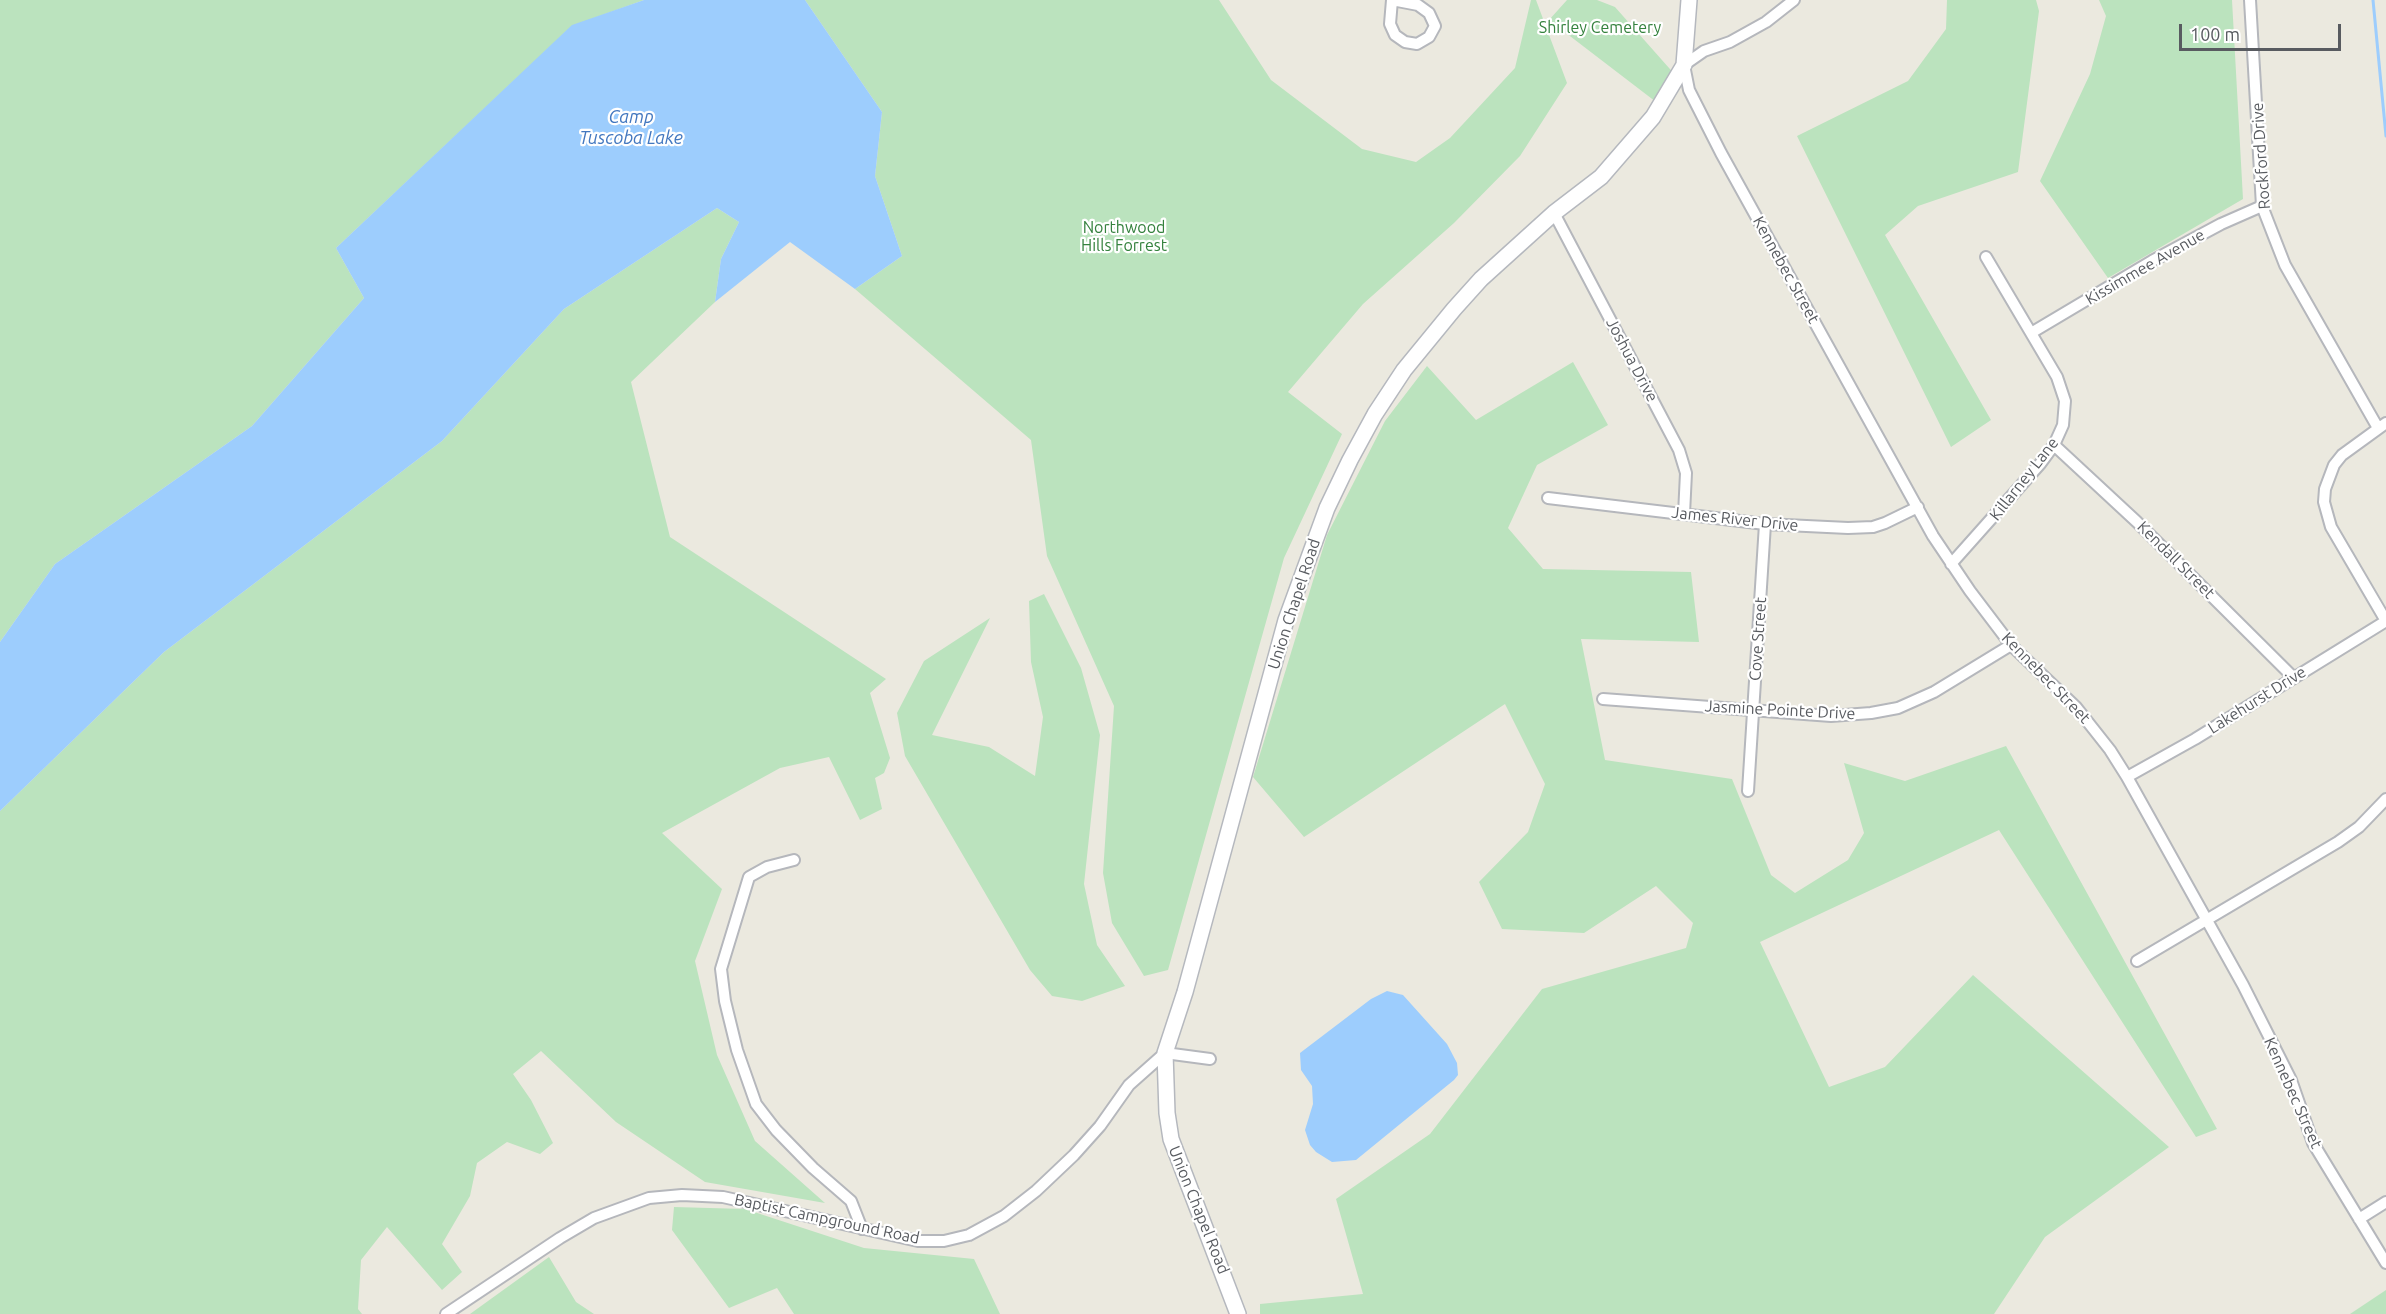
<!DOCTYPE html>
<style>
body{margin:0}
#map{position:relative;width:2386px;height:1314px;overflow:hidden;background:#ebe9df;font-family:Ubuntu,sans-serif}
canvas{display:block}
.scale{position:absolute;left:2179px;top:24px;width:162px;height:27px;box-sizing:border-box;border:3px solid #585b60;border-top:0;padding-left:8px;font-size:18px;line-height:21px;white-space:nowrap;color:#585b60;-webkit-text-stroke:4px #fff;paint-order:stroke}
</style>
<div id="map">
<canvas width="2386" height="1314"></canvas>
<div class="scale">100 m</div>
</div>
<script>
const c = document.querySelector('canvas').getContext('2d');
c.lineJoin = 'round';
function fillPath(path, color) { c.fillStyle = color; c.fill(path, 'evenodd'); }
const poly = rows => new Path2D(rows.map(r => 'M' + r).join(''));
function stroke(path, color, width, dash) { c.strokeStyle = color; c.lineWidth = width; c.lineCap = dash ? 'butt' : 'round'; c.setLineDash(dash || []); c.stroke(path); }
function write(font, color, halo, rows, align = 'center') {
  c.font = font + ' Ubuntu,sans-serif'; c.lineWidth = 4.5; c.setLineDash([]); c.textBaseline = 'middle'; c.strokeStyle = halo; c.fillStyle = color; for (const [text, x, y, turn = 0] of rows) {
    c.save(); c.translate(x, y); c.rotate((+turn || 0) * Math.PI / 180); c.textAlign = isNaN(turn) ? turn : align; if (halo) c.strokeText(text, 0, 0); c.fillText(text, 0, 0); c.restore();
  }
}
fillPath(poly([
 [0,0,644,0,572,26,336,248,364,298,252,426,55,564,0,642],
 [805,0,1219,0,1271,80,1362,149,1416,162,1450,138,1515,68,1531,0,1536,0,1567,83,1520,156,1454,223,1363,304,1288,392,1342,434,1284,558,1168,970,1144,976,1112,923,1103,873,1114,706,1047,556,1031,440,855,289,902,256,875,176,882,112],
 [1567,0,1597,0,1615,7,1677,77,1660,105,1549,20],
 [1947,0,2036,0,2039,11,2018,172,1918,206,1885,235,1991,420,1951,447,1797,136,1908,81,1946,29],
 [2099,0,2232,0,2243,199,2108,278,2040,181,2090,74,2106,16],
 [717,208,739,222,721,259,715,302,631,382,670,537,886,679,870,693,890,758,884,773,875,778,882,809,860,820,829,757,780,768,662,833,722,889,695,961,717,1055,755,1141,825,1203,705,1182,616,1122,541,1051,513,1074,531,1100,553,1143,540,1154,507,1142,477,1163,470,1196,442,1244,462,1272,442,1290,387,1227,361,1260,358,1309,362,1314,0,1314,0,811,164,652,442,441,564,309],
 [1573,362,1608,425,1537,465,1508,528,1543,569,1691,572,1699,642,1581,639,1605,760,1732,779,1771,875,1795,893,1848,860,1864,833,1844,763,1905,781,2006,746,2217,1129,2196,1137,1999,830,1760,942,1829,1087,1885,1067,1973,975,2169,1147,2045,1237,1994,1314,1260,1314,1260,1304,1363,1294,1336,1199,1430,1134,1542,989,1686,948,1693,923,1656,886,1584,933,1502,929,1479,882,1528,832,1545,784,1505,704,1304,837,1253,777,1327,535,1385,421,1427,366,1476,420],
 [1044,594,1081,668,1100,735,1084,884,1097,945,1125,986,1082,1001,1052,996,1030,970,905,756,897,713,924,661,990,618,932,735,989,747,1035,776,1043,717,1031,662,1029,601],
 [674,1207,745,1209,864,1248,974,1259,1000,1314,794,1314,777,1288,729,1308,672,1230],
 [549,1257,576,1302,594,1314,470,1314],
 [2386,1290,2386,1314,2350,1314]
]), '#bbe3be');
fillPath(poly([
 [644,0,805,0,882,112,875,176,902,256,855,289,790,242,715,302,721,259,739,222,717,208,564,309,442,441,164,652,0,811,0,642,55,564,252,426,364,298,336,248,572,25],
 [1387,991,1403,995,1447,1044,1457,1063,1458,1075,1454,1080,1356,1160,1332,1162,1316,1152,1310,1145,1305,1130,1313,1104,1312,1086,1301,1070,1300,1053,1371,999]
]), '#9dcdfd');
stroke(poly([
 [2373,0,2386,136]
]), '#9dcdfd', 3);
const street = poly([
 [1392,0,1418,5,1429,13,1435,26,1429,37,1417,44,1405,42,1395,35,1390,24,1392,0],
 [1794,0,1766,22,1730,42,1704,51,1684,65,1689,90,1721,153,1933,536,1970,591,2011,645,2076,707,2110,750,2127,777,2243,985,2291,1080,2313,1143,2386,1263],
 [2250,0,2262,206,2285,265,2378,428],
 [1554,213,1679,450,1686,473,1684,514],
 [2031,333,2152,261,2221,224,2262,206],
 [2386,423,2342,455,2334,465,2325,489,2324,502,2331,527,2386,621],
 [2054,445,2137,522,2294,678],
 [1548,498,1765,524,1848,528,1873,527,1885,523,1918,507],
 [1951,564,2040,464,2054,445,2063,425,2065,401,2057,377,1986,257],
 [1603,699,1831,716,1871,713,1898,708,1934,692,2011,645],
 [2127,777,2195,739,2386,621],
 [1748,791,1765,524],
 [794,860,767,867,749,877,721,969,725,1001,737,1050,756,1104,776,1130,813,1168,851,1201,862,1229],
 [2137,961,2338,842,2359,827,2386,799],
 [2359,1219,2386,1202],
 [446,1314,560,1238,594,1218,649,1198,682,1195,723,1197,918,1241,944,1241,969,1235,1004,1216,1036,1191,1074,1155,1100,1126,1129,1085,1165,1053,1210,1059]
]);
const secondary = poly([
 [1238,1314,1171,1139,1167,1113,1165,1053,1185,992,1286,620,1327,508,1350,460,1375,414,1404,370,1454,309,1481,279,1554,213,1601,177,1653,117,1684,65,1689,0]
]);
stroke(street, '#b5b7bc', 14);
stroke(secondary, '#b5b8be', 18);
stroke(street, '#fff', 10);
stroke(secondary, '#fff', 15);
write('16px', '#35823e', '#fff', [
 ["Shirley Cemetery",1600,28],
 ["Northwood",1124,228],
 ["Hills Forrest",1124,246]
]);
write('16px', '#585b60', '#fff', [
 ["Rockford Drive",2261,156,-94],
 ["Kissimmee Avenue",2145,267,-30],
 ["Kennebec Street",1786,270,61],
 ["Joshua Drive",1632,360,62],
 ["Killarney Lane",2024,479,-52],
 ["James River Drive",1735,519,6],
 ["Kendall Street",2176,560,45],
 ["Union Chapel Road",1294,604,-72],
 ["Cove Street",1758,639,-86],
 ["Kennebec Street",2046,678,46],
 ["Lakehurst Drive",2257,700,-32],
 ["Jasmine Pointe Drive",1780,710,3],
 ["Kennebec Street",2293,1093,66],
 ["Union Chapel Road",1199,1210,68],
 ["Baptist Campground Road",827,1219,12]
]);
write('italic 18px', '#4277bf', '#fff', [
 ["Camp",631,117],
 ["Tuscoba Lake",631,138]
]);
</script>
